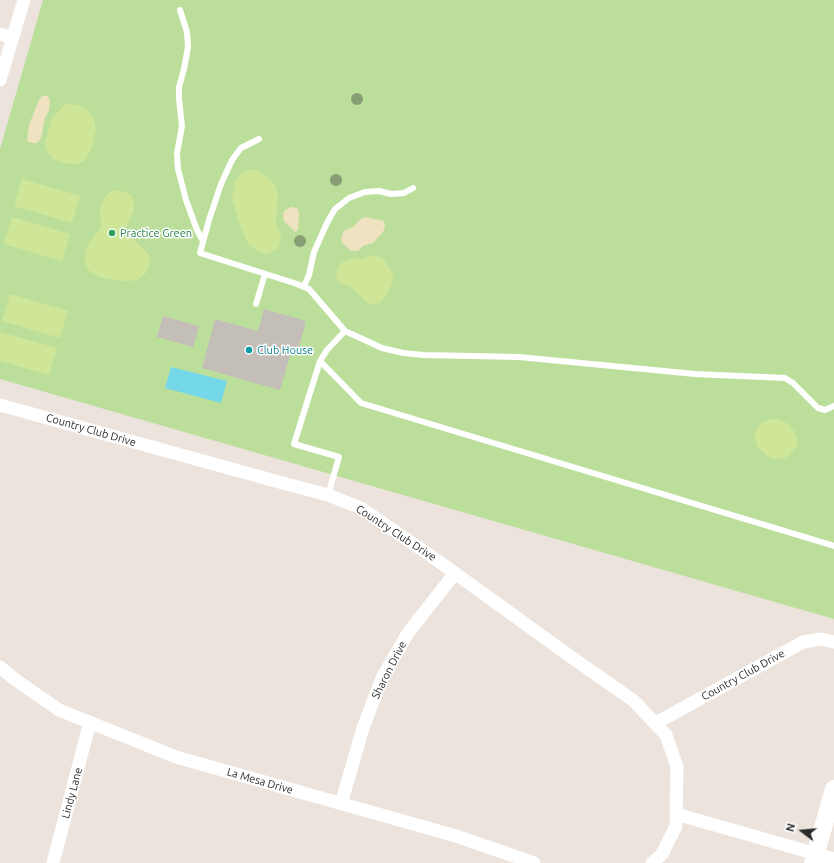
<!DOCTYPE html>
<style>
body{margin:0}
#map{position:relative;width:834px;height:863px;overflow:hidden;background:#ebe3dc;font-family:Ubuntu,sans-serif}
canvas{display:block}
.north{position:absolute;left:782px;top:811px;width:40px;height:40px;-webkit-text-stroke:3px #fff;paint-order:stroke;rotate:286deg;font-size:11px;font-weight:700;line-height:16px;text-align:center;color:#2a2a2a}
.north::after{content:'';display:block;margin:auto;width:14px;height:18px;background:#2a2a2a;clip-path:polygon(50% 0,100% 100%,50% 72%,0 100%)}
</style>
<div id="map">
<canvas width="834" height="863"></canvas>
<div class="north">N</div>
</div>
<script>
const c = document.querySelector('canvas').getContext('2d');
c.lineJoin = 'round';
function fillPath(path, color) { c.fillStyle = color; c.fill(path, 'evenodd'); }
const poly = rows => new Path2D(rows.map(r => 'M' + r).join(''));
function stroke(path, color, width, dash) { c.strokeStyle = color; c.lineWidth = width; c.lineCap = dash ? 'butt' : 'round'; c.setLineDash(dash || []); c.stroke(path); }
function write(font, color, halo, rows, align = 'center') {
  c.font = font + ' Ubuntu,sans-serif'; c.lineWidth = 3; c.setLineDash([]); c.textBaseline = 'middle'; c.strokeStyle = halo; c.fillStyle = color; for (const [text, x, y, turn = 0] of rows) {
    c.save(); c.translate(x, y); c.rotate((+turn || 0) * Math.PI / 180); c.textAlign = isNaN(turn) ? turn : align; if (halo) c.strokeText(text, 0, 0); c.fillText(text, 0, 0); c.restore();
  }
}
fillPath(poly([
 [43,0,834,0,834,619,0,379,0,149]
]), '#bbdf9b');
fillPath(poly([
 [42,96,48,96,50,101,49,110,45,118,41,138,37,143,32,143,27,141,29,125,38,102],
 [291,207,297,208,299,212,298,230,295,232,284,221,283,214,285,210],
 [365,217,384,221,385,226,383,232,373,243,363,246,358,251,351,251,342,243,341,238,343,233,345,230,354,227,358,221]
]), '#efe2c1');
fillPath(poly([
 [71,104,78,105,87,109,93,118,96,129,92,146,88,156,83,162,74,164,64,163,53,159,47,151,45,143,51,120,64,105],
 [254,169,269,178,276,186,278,197,276,223,281,235,279,246,276,250,266,254,257,251,248,244,240,225,232,199,235,182,240,175,247,171],
 [22,179,80,196,72,223,14,206],
 [117,190,125,192,131,195,134,203,134,211,127,224,126,230,129,236,144,249,149,255,150,263,147,272,137,280,127,281,107,279,95,275,87,269,85,261,85,253,89,243,99,230,101,224,100,212,101,205,105,197,110,192],
 [12,217,70,234,62,261,4,244],
 [373,255,383,258,394,276,391,286,385,297,380,303,374,304,368,303,358,293,352,288,340,283,336,278,338,267,342,262,354,258,360,259],
 [10,294,68,311,60,338,2,321],
 [0,332,57,348,49,375,0,361],
 [770,419,780,420,788,424,794,431,798,439,797,447,787,457,779,459,772,458,767,456,758,447,754,435,757,428,762,423]
]), '#cfe698');
fillPath(poly([
 [171,367,227,381,221,403,165,388]
]), '#74d8e8');
fillPath(poly([
 [264,309,306,321,298,351,292,349,280,390,202,368,215,319,258,331],
 [163,316,199,326,193,347,157,337]
]), '#c4beb8');
stroke(poly([
 [180,10,187,32,188,47,184,69,179,87,179,99,182,126,177,153,178,169,186,200,197,230,203,241],
 [259,139,241,148,232,160,221,184,209,220,200,253,297,284,309,289,345,331,327,350,320,361],
 [304,286,309,275,314,252,327,223,335,209,349,198,365,192,379,191,391,194,404,193,413,188],
 [256,304,265,274],
 [345,331,382,348,403,353,423,355,519,357,695,374,785,378,793,383,818,408,825,410,834,406],
 [328,495,339,457,294,444,320,361,361,403,834,546]
]), '#fff', 6);
stroke(poly([
 [0,34,12,38],
 [0,80,24,0],
 [0,405,279,482,328,495,361,508,434,558,567,654,634,701,666,735,677,767,676,826,662,854,652,863],
 [0,667,13,678,59,710,176,757,456,836,534,863],
 [656,723,803,642,821,639,834,642],
 [341,804,363,728,382,678,408,633,455,573],
 [676,814,834,859],
 [53,863,90,722]
]), '#fff', 13);
stroke(poly([
 [813,863,834,789]
]), '#fff', 18);
c.fillStyle = '#879d74';
for (const [x, y] of [
 [357,99],
 [336,180],
 [300,241]
]) { c.beginPath(); c.arc(x, y, 6, 0, 2 * Math.PI); c.fill(); }
for (const [x, y, r, color] of [
 [112,233,4,"#2e9e5b"],
 [249,350,4,"#0f9aa8"]
]) { const dot = new Path2D(); dot.arc(x, y, r, 0, 2 * Math.PI); c.fillStyle = color; c.fill(dot); stroke(dot, '#fff', 1.5); }
write('11px', '#27864d', '#fff', [
 ["Practice Green",120,233]
], 'left');
write('11px', '#0d838f', '#fff', [
 ["Club House",257,350]
], 'left');
write('11px', '#2a2a2a', '#fff', [
 ["Country Club Drive",91,430,16],
 ["Country Club Drive",396,533,33],
 ["Sharon Drive",389,670,-63],
 ["Country Club Drive",743,675,-29],
 ["La Mesa Drive",260,781,16],
 ["Lindy Lane",72,793,-75]
]);
</script>
